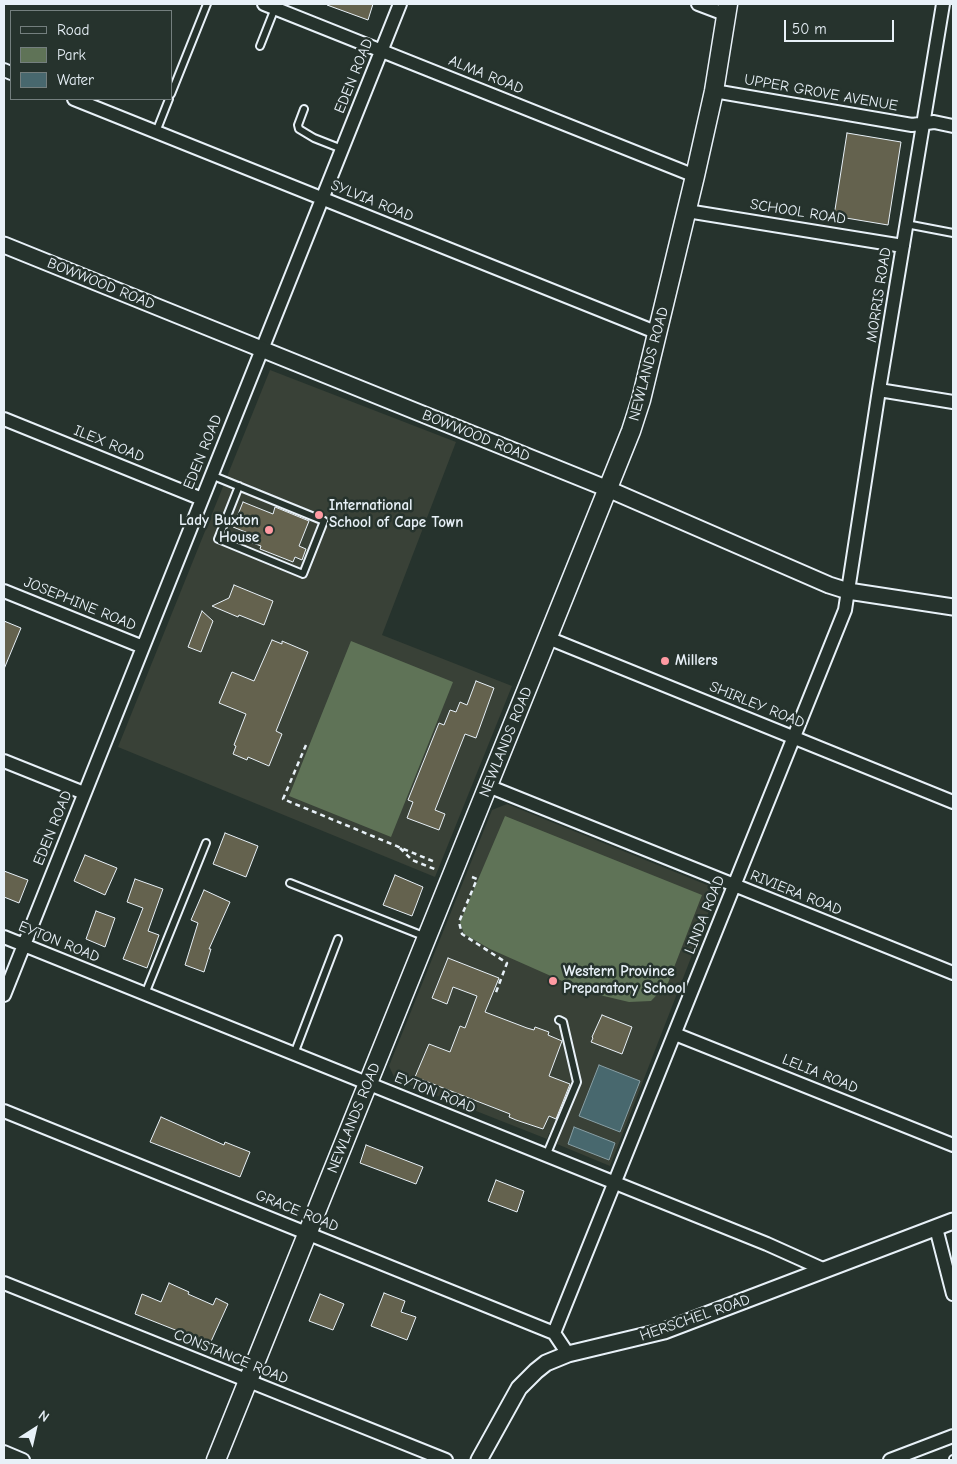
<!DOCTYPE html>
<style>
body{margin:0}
#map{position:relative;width:957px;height:1464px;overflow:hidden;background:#26332d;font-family:"Comic Neue",sans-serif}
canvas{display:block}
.frame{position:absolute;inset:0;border:5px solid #e8f1f8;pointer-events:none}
.legend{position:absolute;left:10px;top:10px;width:162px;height:90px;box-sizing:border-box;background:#26332d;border:1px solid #747f7e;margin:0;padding:6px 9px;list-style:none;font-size:15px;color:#e8f1f8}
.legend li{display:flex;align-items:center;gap:10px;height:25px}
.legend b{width:25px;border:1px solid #747f7e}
.north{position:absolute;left:10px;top:1404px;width:50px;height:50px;-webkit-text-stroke:4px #26332d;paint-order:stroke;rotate:35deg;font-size:14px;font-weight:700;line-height:20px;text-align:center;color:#e8f1f8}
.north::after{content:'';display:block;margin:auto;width:18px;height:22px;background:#e8f1f8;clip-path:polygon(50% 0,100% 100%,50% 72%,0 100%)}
.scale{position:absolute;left:784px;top:20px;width:110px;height:22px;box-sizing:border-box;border:2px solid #e8f1f8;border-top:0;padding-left:6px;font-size:15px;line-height:18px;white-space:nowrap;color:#e8f1f8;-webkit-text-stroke:4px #26332d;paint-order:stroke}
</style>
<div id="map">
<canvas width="957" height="1464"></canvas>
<div class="frame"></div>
<ul class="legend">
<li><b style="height:6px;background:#26332d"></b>Road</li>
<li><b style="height:14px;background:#5f7357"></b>Park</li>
<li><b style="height:14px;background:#48686e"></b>Water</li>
</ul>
<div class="north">N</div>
<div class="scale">50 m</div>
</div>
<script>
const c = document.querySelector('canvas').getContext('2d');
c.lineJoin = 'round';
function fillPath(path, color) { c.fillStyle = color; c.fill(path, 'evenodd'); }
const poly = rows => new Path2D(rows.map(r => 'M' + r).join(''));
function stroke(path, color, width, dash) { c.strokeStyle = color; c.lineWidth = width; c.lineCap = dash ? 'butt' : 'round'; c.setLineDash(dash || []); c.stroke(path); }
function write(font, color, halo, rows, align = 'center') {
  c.font = font + ' "Comic Neue",sans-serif'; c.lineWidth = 5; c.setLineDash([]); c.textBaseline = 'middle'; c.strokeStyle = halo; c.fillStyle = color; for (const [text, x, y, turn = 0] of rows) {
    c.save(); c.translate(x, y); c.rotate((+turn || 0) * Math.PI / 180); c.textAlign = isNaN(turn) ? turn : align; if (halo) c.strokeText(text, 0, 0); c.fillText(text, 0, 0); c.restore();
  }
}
fillPath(poly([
 [270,370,456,442,382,635,512,686,435,877,118,747],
 [507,804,712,887,715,896,610,1166,557,1144,559,1137,549,1133,547,1139,395,1079,389,1066,492,810]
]), '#394137');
fillPath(poly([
 [351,641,453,682,391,837,289,796],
 [505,816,702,895,668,983,651,1001,629,1002,587,992,490,949,464,934,460,922]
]), '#5f7357');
const water = poly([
 [599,1065,640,1081,620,1132,579,1116,599,1065],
 [574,1127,615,1143,609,1160,568,1144,574,1127]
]);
fillPath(water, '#48686e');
stroke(water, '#889fa5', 1);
const building = poly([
 [327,4,373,4,368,20,327,5,327,4],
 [847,133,901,142,888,225,834,216,847,133],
 [243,502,273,514,275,507,309,521,299,546,306,549,302,560,295,557,293,562,260,549,261,546,245,540,248,533,233,527,243,502],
 [234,585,273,601,264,625,239,615,238,617,212,606,229,598,234,585],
 [202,611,213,621,201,652,188,647,202,611],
 [4,621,21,628,4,669,4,621],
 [272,640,282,644,282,641,308,652,276,731,282,734,269,766,248,757,247,760,233,754,236,746,234,745,246,714,219,703,232,672,254,681,272,640],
 [476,681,494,688,476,738,465,734,435,810,445,814,439,830,407,818,413,802,408,800,439,723,444,725,450,710,456,712,460,702,467,705,476,681],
 [225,833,258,846,246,877,213,864,225,833],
 [85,855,117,868,105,895,74,881,85,855],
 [4,871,28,880,19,903,4,897,4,871],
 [395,875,423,887,412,916,383,905,395,875],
 [135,879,163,889,148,931,159,935,147,968,123,959,143,908,127,902,135,879],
 [204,890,230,902,209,949,211,949,204,972,185,965,198,923,191,920,204,890],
 [96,911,115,918,105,947,86,939,96,911],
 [448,958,499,978,485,1012,527,1028,534,1030,535,1027,549,1032,548,1035,562,1041,549,1076,570,1084,556,1119,549,1116,543,1129,516,1120,509,1117,510,1114,415,1077,429,1044,450,1052,460,1026,465,1028,477,996,453,987,447,1004,432,998,448,958],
 [602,1015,632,1027,622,1054,591,1042,593,1038,592,1037,602,1015],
 [161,1117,224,1145,225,1142,250,1152,240,1177,150,1142,161,1117],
 [366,1145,423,1167,416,1184,360,1163,366,1145],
 [496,1180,524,1191,517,1212,488,1201,496,1180],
 [169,1283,189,1292,188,1294,213,1305,216,1298,228,1304,209,1346,183,1333,135,1314,142,1294,161,1302,169,1283],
 [384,1293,405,1301,401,1312,416,1317,407,1340,371,1326,384,1293],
 [320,1294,344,1304,333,1330,309,1321,320,1294]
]);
fillPath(building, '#64624e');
stroke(building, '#e8f1f8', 1);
const service = poly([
 [260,46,275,8],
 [171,94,207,4],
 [304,109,298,125,299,129,314,138,342,149],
 [156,132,169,99],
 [906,224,953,233],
 [211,475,324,521,303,574,218,539,239,486],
 [290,883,426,937],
 [145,994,206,843],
 [294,1054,338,939],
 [546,1156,577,1082,563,1022,559,1020],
 [953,1460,953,1459]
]);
const minor = poly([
 [264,4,695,176],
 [698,4,727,15],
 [4,70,11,73],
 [714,91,912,125,934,122,953,126],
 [74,99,658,333],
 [687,211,903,246],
 [879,390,953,402],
 [4,419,202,499],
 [4,591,143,647],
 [548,638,953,802],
 [4,761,84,793],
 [488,786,953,973],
 [4,937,767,1244,825,1270],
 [4,995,400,4],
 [675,1034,953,1145],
 [4,1111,554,1333,568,1354],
 [936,1228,953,1294],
 [4,1283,446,1460],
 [554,1333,845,610,879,390,943,4],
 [4,1452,23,1460],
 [890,1460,953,1436]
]);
const tertiary = poly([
 [4,245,608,489,829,585,848,591,953,607],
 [479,1460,519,1388,536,1371,546,1363,568,1354,664,1331,953,1221]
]);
const secondary = poly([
 [216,1460,631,431,641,400,695,176,714,91,728,4]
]);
stroke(service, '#e8f1f8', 10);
stroke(minor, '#e8f1f8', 16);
stroke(tertiary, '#e8f1f8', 19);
stroke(secondary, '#e8f1f8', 21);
stroke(poly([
 [306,745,283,799,435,862],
 [400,848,412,860,437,870],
 [472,877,477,879,459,922,462,934,507,963,495,995]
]), '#e8f1f8', 2.5, [5, 4]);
stroke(service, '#26332d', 6);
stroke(minor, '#26332d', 12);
stroke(tertiary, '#26332d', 15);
stroke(secondary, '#26332d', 18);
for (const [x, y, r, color] of [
 [319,515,5,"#ff9aa2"],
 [269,530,5,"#ff9aa2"],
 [665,661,5,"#ff9aa2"],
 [553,981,5,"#ff9aa2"]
]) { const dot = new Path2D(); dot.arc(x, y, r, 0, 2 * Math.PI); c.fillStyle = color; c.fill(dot); stroke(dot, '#26332d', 2); }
write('15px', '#e8f1f8', '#26332d', [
 ["ALMA ROAD",486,75,22],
 ["EDEN ROAD",354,76,-68],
 ["UPPER GROVE AVENUE",821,93,10],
 ["SYLVIA ROAD",372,201,22],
 ["SCHOOL ROAD",798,212,9],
 ["BOWWOOD ROAD",101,284,22],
 ["MORRIS ROAD",879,295,-81],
 ["NEWLANDS ROAD",649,364,-75],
 ["BOWWOOD ROAD",476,436,22],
 ["ILEX ROAD",109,444,22],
 ["EDEN ROAD",203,452,-68],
 ["JOSEPHINE ROAD",80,604,22],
 ["SHIRLEY ROAD",757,705,22],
 ["NEWLANDS ROAD",506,742,-68],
 ["EDEN ROAD",53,828,-68],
 ["RIVIERA ROAD",796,893,22],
 ["LINDA ROAD",705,915,-68],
 ["EYTON ROAD",59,942,22],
 ["LELIA ROAD",820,1074,22],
 ["EYTON ROAD",435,1093,22],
 ["NEWLANDS ROAD",354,1118,-68],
 ["GRACE ROAD",297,1211,22],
 ["HERSCHEL ROAD",695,1318,-19],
 ["CONSTANCE ROAD",231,1357,22]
]);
write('bold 15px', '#e8f1f8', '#26332d', [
 ["International",329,506],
 ["School of Cape Town",329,523],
 ["Lady Buxton",259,521,"right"],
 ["House",259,538,"right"],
 ["Millers",675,661],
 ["Western Province",563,972],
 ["Preparatory School",563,989]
], 'left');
</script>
